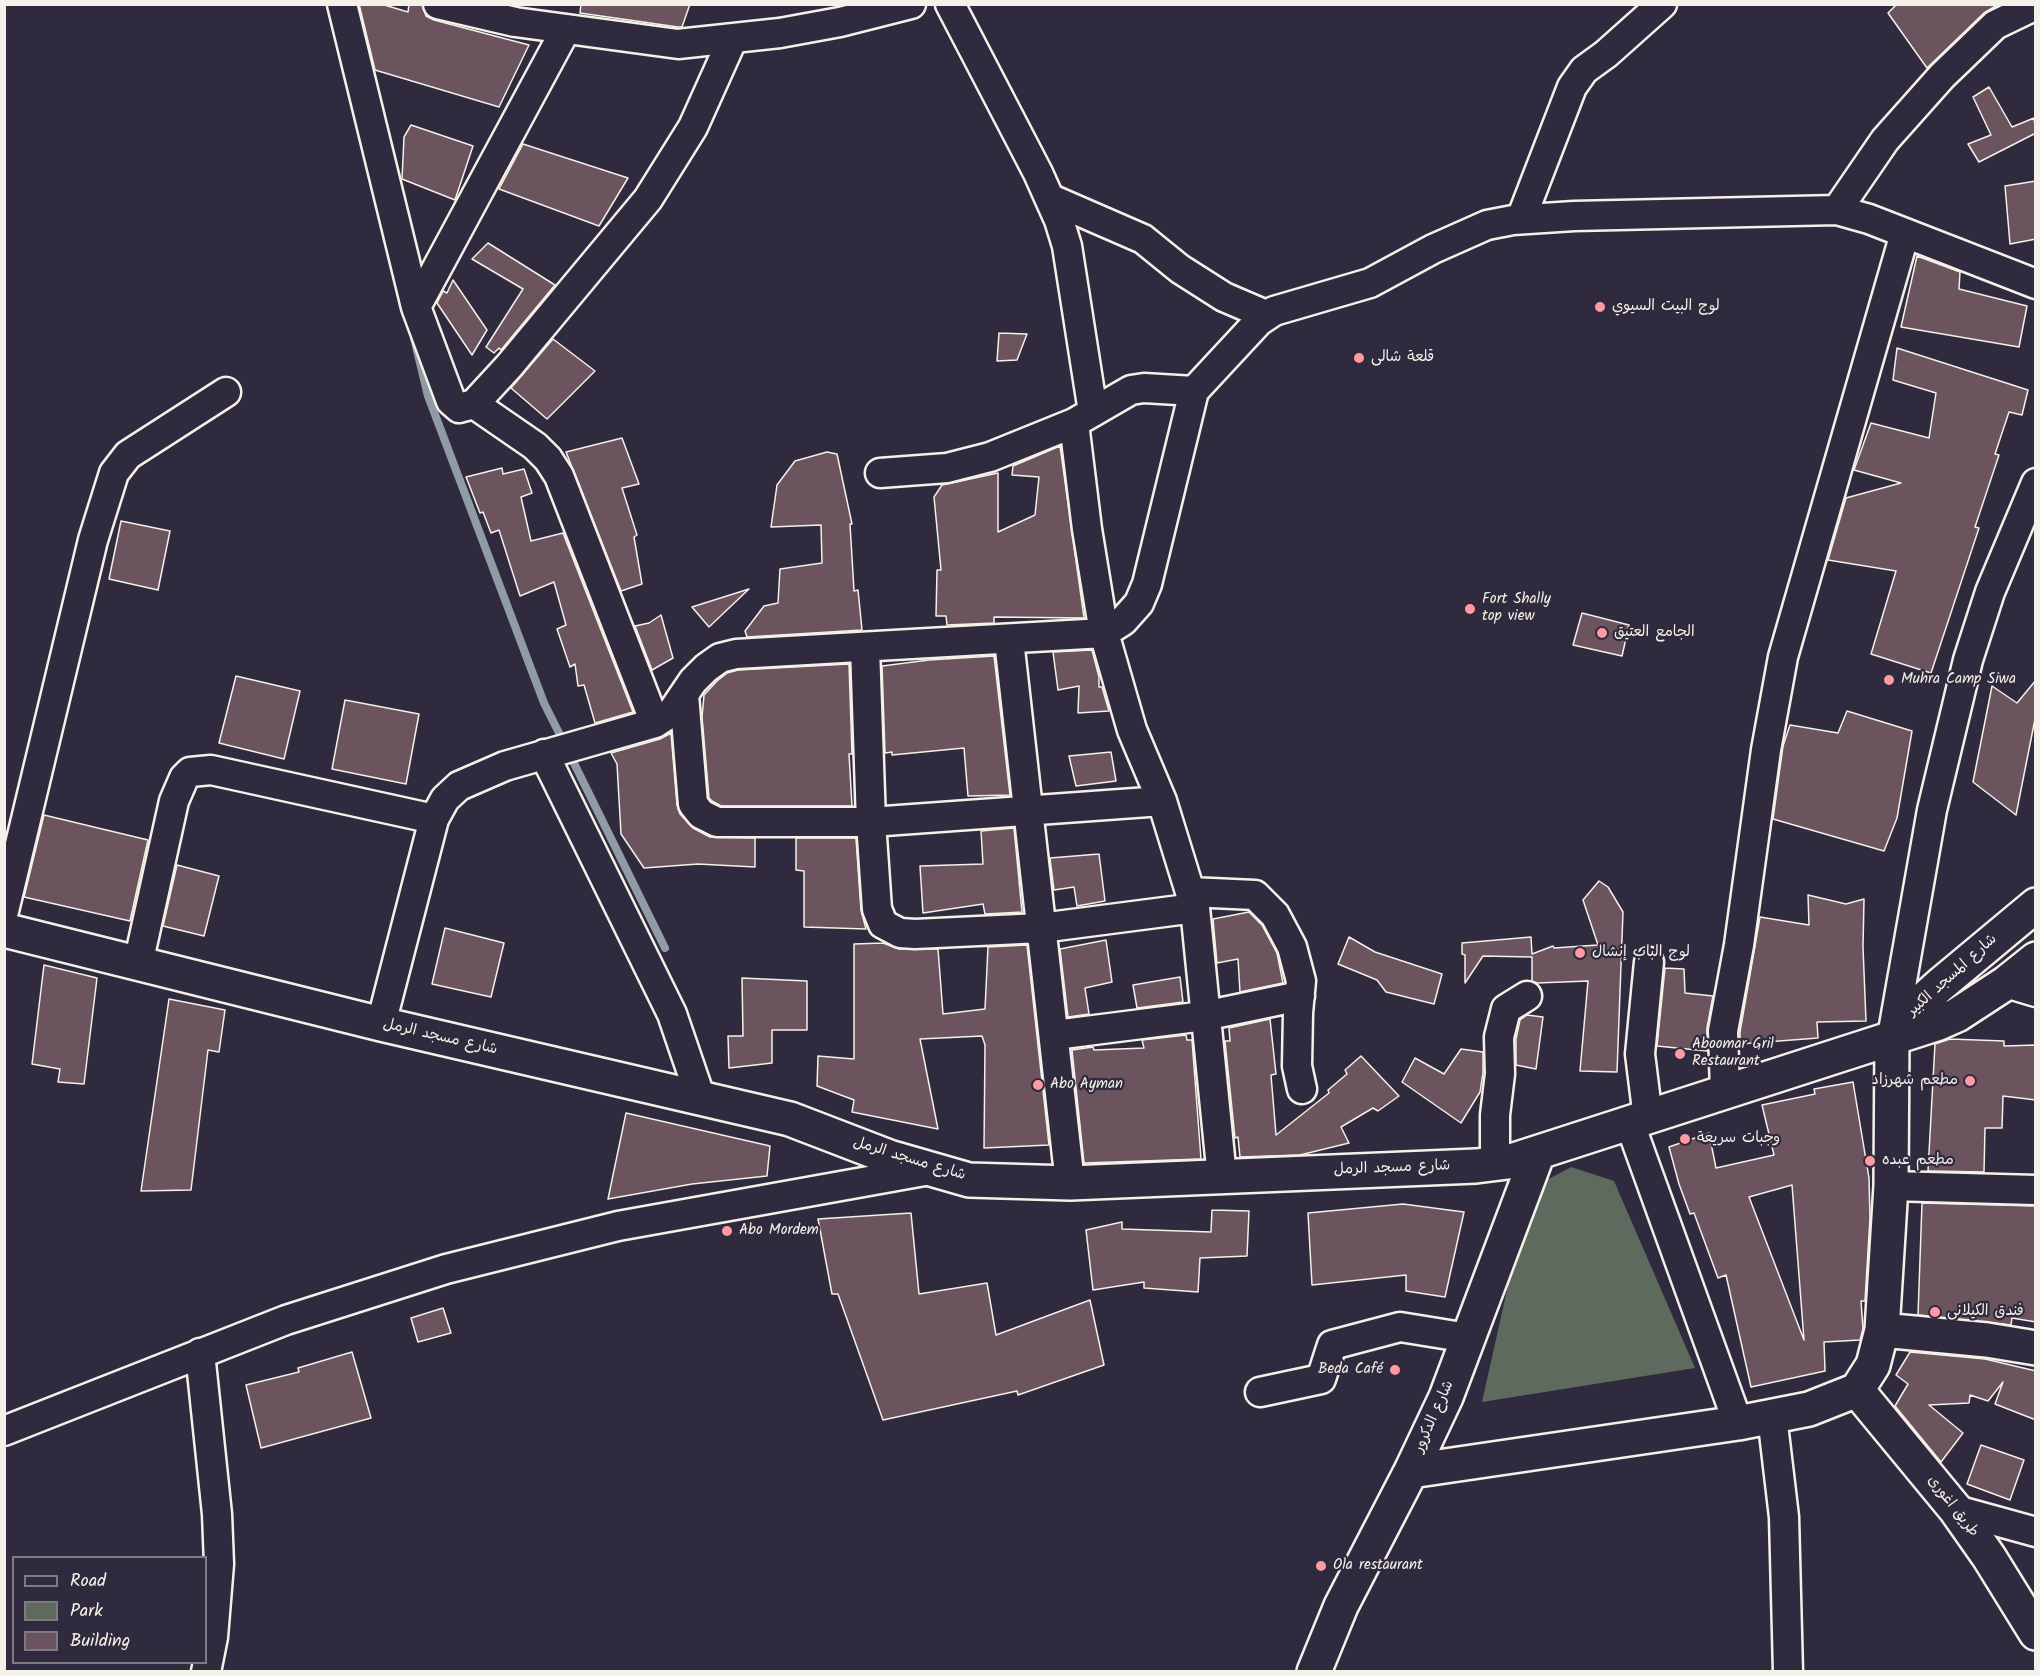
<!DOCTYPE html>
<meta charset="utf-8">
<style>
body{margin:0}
#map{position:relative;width:2040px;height:1676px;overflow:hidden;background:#2f2a3d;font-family:Kalam,sans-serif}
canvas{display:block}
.frame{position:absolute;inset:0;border:6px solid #f4f1e8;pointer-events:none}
.legend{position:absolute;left:12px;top:1556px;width:195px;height:108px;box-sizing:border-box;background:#2f2a3d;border:2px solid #7e7a81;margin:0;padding:8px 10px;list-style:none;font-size:18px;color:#f4f1e8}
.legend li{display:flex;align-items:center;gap:12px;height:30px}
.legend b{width:30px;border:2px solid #7e7a81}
</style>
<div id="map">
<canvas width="2040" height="1676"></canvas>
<div class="frame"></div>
<ul class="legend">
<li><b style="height:8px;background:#2f2a3d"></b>Road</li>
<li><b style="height:16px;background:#5f6a5f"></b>Park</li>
<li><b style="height:16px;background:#6b545e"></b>Building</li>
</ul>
</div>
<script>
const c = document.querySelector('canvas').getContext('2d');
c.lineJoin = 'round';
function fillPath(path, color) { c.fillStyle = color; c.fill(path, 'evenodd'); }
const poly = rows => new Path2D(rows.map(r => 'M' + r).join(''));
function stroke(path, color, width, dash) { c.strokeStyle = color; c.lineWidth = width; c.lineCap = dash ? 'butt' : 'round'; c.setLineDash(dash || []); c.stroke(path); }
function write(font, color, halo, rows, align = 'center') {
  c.font = font + ' Kalam,"Playpen Sans Arabic",sans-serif'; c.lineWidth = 4.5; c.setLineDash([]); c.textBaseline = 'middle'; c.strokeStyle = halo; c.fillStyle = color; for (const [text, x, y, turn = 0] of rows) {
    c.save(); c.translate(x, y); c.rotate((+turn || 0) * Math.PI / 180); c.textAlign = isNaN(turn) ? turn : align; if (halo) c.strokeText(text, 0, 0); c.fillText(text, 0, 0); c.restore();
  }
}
fillPath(poly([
 [1571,1167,1614,1181,1695,1368,1482,1402,1525,1209,1547,1180]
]), '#5f6a5f');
stroke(poly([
 [414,338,428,396,544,703,564,743],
 [569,753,665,948]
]), '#909ca5', 8);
const building = poly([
 [359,4,381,4,408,12,409,4,422,4,426,16,434,20,529,45,499,107,375,70,359,4],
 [581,4,690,4,682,27,678,27,580,13,581,4],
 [1897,4,1999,4,1984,13,1927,68,1888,13,1897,4],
 [1989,87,2012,127,2034,118,2036,133,1979,162,1968,144,1991,135,1973,97,1989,87],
 [411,125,473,146,455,200,402,179,404,137,411,125],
 [523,144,628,178,599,226,499,189,523,144],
 [2036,181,2036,239,2010,244,2005,186,2036,181],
 [488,243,555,285,501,350,499,348,494,353,486,347,523,289,472,259,488,243],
 [1917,256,1960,272,1959,289,2027,306,2019,347,1901,327,1917,256],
 [453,280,487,330,472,355,437,303,443,291,447,293,453,280],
 [999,333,1027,334,1017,360,997,361,999,333],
 [553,339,595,371,547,419,511,388,553,339],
 [1897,348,2028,390,2022,415,2009,412,1995,454,1999,455,1975,527,1979,528,1931,673,1871,654,1896,571,1828,560,1846,498,1901,483,1854,470,1871,423,1929,438,1936,393,1893,380,1897,348],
 [622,438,639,484,622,488,637,535,634,537,642,584,621,591,566,452,622,438],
 [1060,446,1084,618,994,617,994,623,947,625,946,616,936,616,937,570,941,570,934,497,942,485,998,473,998,532,1035,515,1039,477,1012,475,1013,466,1060,446],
 [827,452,837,454,852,524,850,524,854,591,858,590,862,630,747,637,745,631,764,606,778,603,780,569,822,563,821,525,771,527,777,485,795,461,827,452],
 [502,468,503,474,524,469,532,493,521,497,531,541,563,533,633,712,595,723,584,685,578,686,575,664,570,667,557,629,566,625,554,582,520,596,499,530,491,533,483,512,480,513,466,477,502,468],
 [121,521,170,531,158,590,109,579,121,521],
 [749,589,709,627,692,607,749,589],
 [1582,613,1629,625,1622,656,1573,645,1582,613],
 [661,615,673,658,652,670,635,626,649,623,661,615],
 [1092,650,1099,677,1099,687,1102,687,1109,711,1078,713,1079,686,1058,690,1053,652,1092,650],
 [994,656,1010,795,968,796,964,748,892,755,892,752,885,753,882,666,929,660,994,656],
 [849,664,852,754,849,754,852,806,721,806,712,801,709,798,702,717,704,695,717,681,727,673,738,670,849,664],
 [236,676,300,691,284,759,219,743,236,676],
 [2036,680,2036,714,2016,815,1973,782,1992,686,2017,703,2036,680],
 [345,700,419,714,406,784,332,769,345,700],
 [1847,711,1912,731,1897,818,1884,851,1773,819,1783,746,1790,725,1838,733,1847,711],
 [671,733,677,805,680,814,693,828,710,837,755,838,755,867,698,864,644,868,621,834,617,764,611,753,660,739,671,733],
 [1111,752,1116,781,1076,786,1069,756,1111,752],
 [44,815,148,840,130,921,24,897,44,815],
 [1014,828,1022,912,985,914,983,904,923,913,920,866,983,864,981,831,1014,828],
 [796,838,856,838,861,910,866,929,804,927,804,871,796,870,796,838],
 [1099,854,1105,901,1077,906,1074,887,1054,890,1050,858,1099,854],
 [177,865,219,876,204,936,163,926,177,865],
 [1599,881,1608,887,1623,912,1617,1072,1580,1071,1588,981,1537,983,1532,981,1532,957,1483,956,1465,983,1465,955,1462,954,1462,943,1531,937,1532,954,1553,946,1554,948,1598,945,1583,900,1599,881],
 [1808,895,1846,904,1864,899,1863,947,1866,1021,1817,1022,1818,1038,1740,1044,1740,1032,1760,917,1809,925,1808,895],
 [1249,912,1262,925,1277,953,1283,983,1240,992,1238,959,1217,963,1213,919,1249,912],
 [445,928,504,943,491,997,432,984,445,928],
 [1349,937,1375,952,1442,974,1434,1004,1386,992,1377,980,1338,964,1349,937],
 [1106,940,1112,982,1085,988,1089,1014,1068,1017,1060,949,1106,940],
 [883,943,899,949,938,949,943,1014,985,1009,988,947,1027,945,1049,1145,984,1148,985,1045,982,1036,920,1039,938,1129,852,1112,854,1100,817,1086,818,1056,854,1059,854,944,883,943],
 [44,965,97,978,84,1084,58,1082,60,1069,32,1064,44,965],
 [1665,968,1684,969,1685,993,1713,996,1707,1028,1707,1051,1657,1046,1665,968],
 [1180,977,1183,1002,1137,1008,1133,985,1180,977],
 [742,978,807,981,807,1030,772,1030,772,1063,729,1068,728,1036,743,1036,742,978],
 [169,999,225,1010,219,1052,208,1050,191,1190,141,1191,169,999],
 [1527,1015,1543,1017,1536,1069,1516,1065,1516,1039,1520,1020,1527,1015],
 [1270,1019,1276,1074,1271,1075,1276,1135,1329,1093,1328,1090,1347,1074,1345,1070,1361,1056,1399,1096,1378,1111,1373,1108,1341,1127,1349,1143,1300,1155,1240,1157,1238,1137,1235,1138,1225,1041,1230,1041,1229,1028,1270,1019],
 [1186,1035,1187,1040,1192,1040,1201,1159,1084,1163,1072,1050,1093,1047,1094,1050,1144,1048,1142,1040,1186,1035],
 [1950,1039,2004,1041,2004,1046,2036,1045,2036,1100,2003,1096,2002,1128,1985,1128,1984,1172,1928,1171,1935,1044,1950,1039],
 [1461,1049,1483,1052,1483,1073,1480,1092,1461,1123,1402,1082,1415,1058,1444,1074,1461,1049],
 [1853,1082,1869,1178,1870,1218,1865,1301,1861,1301,1863,1329,1860,1340,1824,1342,1825,1371,1751,1387,1726,1275,1718,1278,1694,1213,1690,1214,1679,1184,1669,1147,1709,1133,1716,1168,1774,1155,1762,1105,1815,1094,1814,1089,1853,1082],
 [1792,1185,1804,1340,1749,1197,1792,1185],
 [626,1113,770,1146,767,1176,692,1184,608,1199,626,1113],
 [1922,1203,2036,1206,2036,1322,2012,1318,2011,1325,1918,1315,1922,1203],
 [1403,1204,1464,1212,1445,1297,1406,1291,1406,1275,1312,1285,1308,1213,1403,1204],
 [1212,1210,1249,1211,1247,1256,1200,1258,1198,1292,1144,1288,1144,1282,1093,1290,1086,1230,1122,1222,1122,1229,1211,1232,1212,1210],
 [911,1213,919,1294,987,1283,996,1335,1090,1300,1104,1365,1018,1395,1017,1391,883,1420,838,1294,832,1294,818,1219,911,1213],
 [443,1308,451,1333,418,1342,411,1318,443,1308],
 [352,1352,371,1418,261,1448,246,1385,299,1372,298,1368,352,1352],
 [1910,1352,1985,1359,2036,1371,2036,1420,1995,1404,2003,1382,1988,1401,1970,1395,1969,1403,1929,1405,1963,1433,1941,1462,1895,1406,1908,1384,1896,1375,1910,1352],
 [1981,1445,2024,1460,2010,1500,1967,1484,1981,1445]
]);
fillPath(building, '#6b545e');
stroke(building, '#f4f1e8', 1.5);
const minor = poly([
 [342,4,416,307,451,401,459,408,474,404,509,366,648,199,693,127,733,38],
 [438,4,515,22,678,44,780,33,840,22,911,4],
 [950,4,1038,173,1059,220,1067,246,1093,412],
 [1051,199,1143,239,1180,269,1224,297,1266,315],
 [1837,210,1885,140,1942,76,1995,25,2036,5],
 [1521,219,1572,87,1584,70,1606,54,1662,4],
 [416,307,566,29],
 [474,404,535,446,548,459,559,476,655,723],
 [1074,423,1087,529,1104,633,1132,730,1162,801,1195,908,1222,1177],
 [880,473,947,468,990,457,1074,423,1131,390,1144,388,1194,391],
 [1009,640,1070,1183],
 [865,647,871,822,877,909,883,924,900,933,915,934,1041,928,1195,908],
 [684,695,693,804,701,814,717,822,871,822,1162,801],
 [544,754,672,1014,701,1099],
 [1190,892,1255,895,1275,915,1292,947,1301,981,1298,1013,1297,1066,1302,1089],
 [4,911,93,540,114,473,128,455,226,392],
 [138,964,174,801,184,778,190,772,211,770,434,819],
 [2006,983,2036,992],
 [381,1024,434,819,445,799,459,786,505,766,655,723,672,712,693,681,706,668,720,658,736,654,1104,633,1123,621,1139,603,1147,584,1194,391,1259,321,1274,311,1370,283,1433,249,1487,225,1513,220,1574,216,1837,210,1869,219,2036,284],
 [1055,1035,1204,1016,1300,996],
 [1892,1037,1932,810,1968,660,1990,592,2036,483],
 [1725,1091,1723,1031,1739,945,1766,750,1783,657,1905,233],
 [1648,1118,1640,1054,1649,962],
 [1630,1124,1738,1423],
 [1495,1163,1495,1115,1500,1074,1499,1037,1506,1009,1527,996],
 [1891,1186,2036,1190],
 [200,1353,217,1514,219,1564,213,1637,206,1672],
 [1260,1392,1321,1379,1332,1345,1400,1327,1468,1338],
 [1772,1416,1784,1517,1788,1672],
 [4,1431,286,1320,446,1269,618,1226,930,1170],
 [1956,1510,2036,1532]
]);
const tertiary = poly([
 [4,930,381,1024,790,1119,889,1157,969,1180,1070,1183,1476,1166,1508,1162,1939,1023,1957,1015,2006,983,2036,959],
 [1892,1037,1910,1012,1940,985,2036,905],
 [1882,1330,1987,1340,2036,1348],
 [1857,1390,1956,1510,1989,1557,2036,1633],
 [1411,1471,1738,1423,1809,1409,1857,1390,1873,1365,1882,1330,1891,1186,1892,1037],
 [1314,1672,1341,1606,1411,1471,1446,1397,1538,1153]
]);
stroke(minor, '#f4f1e8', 33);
stroke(tertiary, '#f4f1e8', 38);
stroke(minor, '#2f2a3d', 28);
stroke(tertiary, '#2f2a3d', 33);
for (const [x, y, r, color] of [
 [1600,307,6,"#ff9aa2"],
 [1359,358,6,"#ff9aa2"],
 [1470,609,6,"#ff9aa2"],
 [1602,633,6,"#ff9aa2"],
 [1889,680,6,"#ff9aa2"],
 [1580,953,6,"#ff9aa2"],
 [1680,1054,6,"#ff9aa2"],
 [1970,1081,6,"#ff9aa2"],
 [1038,1085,6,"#ff9aa2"],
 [1685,1139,6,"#ff9aa2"],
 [1870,1161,6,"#ff9aa2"],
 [727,1231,6,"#ff9aa2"],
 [1935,1312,6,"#ff9aa2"],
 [1395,1370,6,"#ff9aa2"],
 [1321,1566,6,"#ff9aa2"]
]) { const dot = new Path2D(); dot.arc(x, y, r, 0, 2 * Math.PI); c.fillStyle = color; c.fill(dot); stroke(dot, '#2f2a3d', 2); }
write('15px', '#f4f1e8', '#2f2a3d', [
 ["لوج البيت السيوي",1612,307],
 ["قلعة شالى",1371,358],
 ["Fort Shally",1482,600],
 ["top view",1482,617],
 ["الجامع العتيق",1614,633],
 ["Muhra Camp Siwa",1901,680],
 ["لوج الباب إنشال",1592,953],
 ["Aboomar Gril",1692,1045],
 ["Restaurant",1692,1062],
 ["مطعم شهرزاد",1958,1081,"right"],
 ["Abo Ayman",1050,1085],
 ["وجبات سريعة",1697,1139],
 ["مطعم عبده",1882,1161],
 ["Abo Mordem",739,1231],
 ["فندق الكيلانى",1947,1312],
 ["Beda Café",1383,1370,"right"],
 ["Ola restaurant",1333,1566]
], 'left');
write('15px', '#f4f1e8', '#2f2a3d', [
 ["شارع المسجد الكبير",1953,976,-42],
 ["شارع مسجد الرمل",440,1038,13],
 ["شارع مسجد الرمل",909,1160,17],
 ["شارع مسجد الرمل",1392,1169,-2],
 ["شارع الدكرور",1435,1417,-66],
 ["طريق اغورى",1952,1507,52]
]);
</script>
